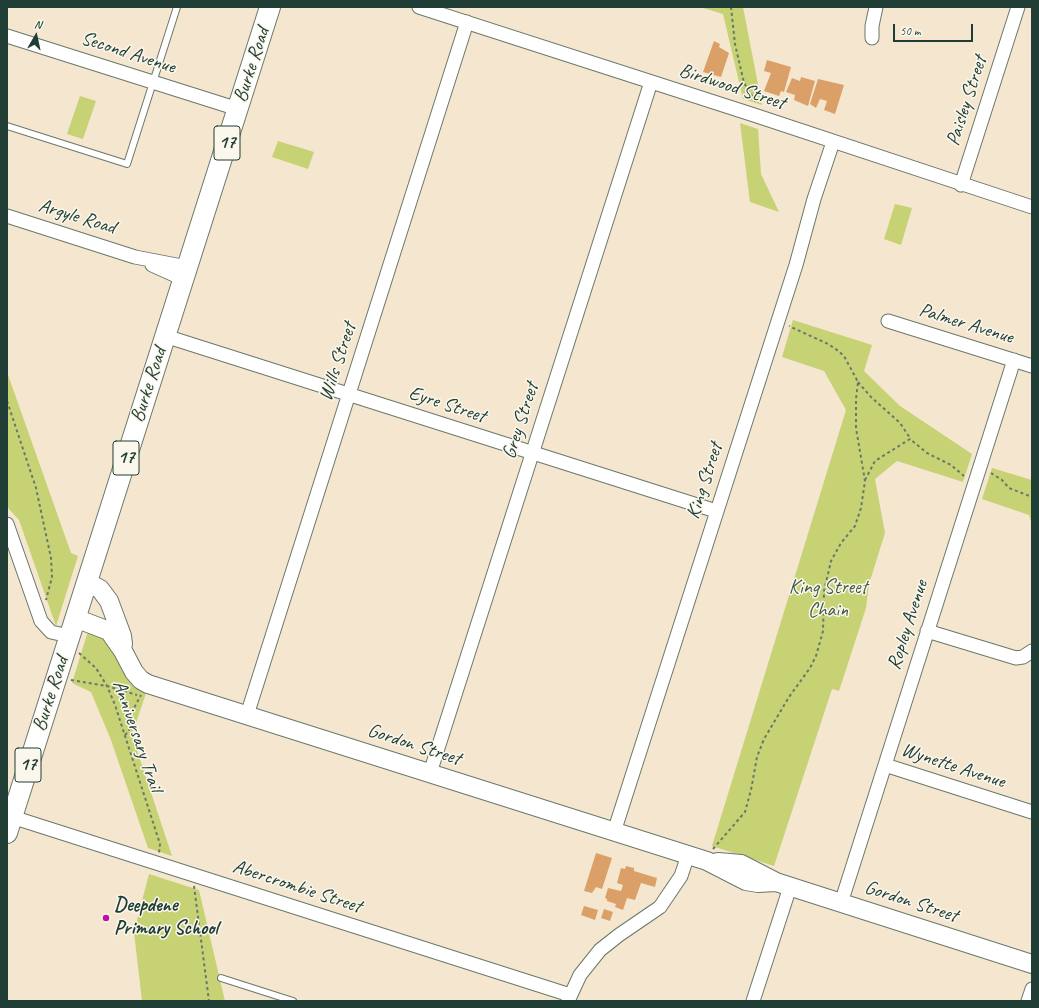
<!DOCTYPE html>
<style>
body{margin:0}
#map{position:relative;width:1039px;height:1008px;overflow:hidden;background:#f5e6cf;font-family:Caveat,sans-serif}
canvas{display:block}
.frame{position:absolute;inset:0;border:8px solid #1f3d34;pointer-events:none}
.north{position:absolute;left:16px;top:16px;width:40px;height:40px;-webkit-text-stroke:3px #fbf7ec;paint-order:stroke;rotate:9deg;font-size:11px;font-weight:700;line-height:16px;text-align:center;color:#1f3d34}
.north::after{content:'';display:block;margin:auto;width:14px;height:18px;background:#1f3d34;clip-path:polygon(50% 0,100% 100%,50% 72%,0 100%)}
.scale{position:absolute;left:893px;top:24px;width:80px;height:18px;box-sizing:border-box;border:2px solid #1f3d34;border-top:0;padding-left:5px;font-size:12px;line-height:14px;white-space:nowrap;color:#1f3d34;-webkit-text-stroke:3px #fbf7ec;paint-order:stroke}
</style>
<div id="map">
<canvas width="1039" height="1008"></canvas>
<div class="frame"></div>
<div class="north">N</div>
<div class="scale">50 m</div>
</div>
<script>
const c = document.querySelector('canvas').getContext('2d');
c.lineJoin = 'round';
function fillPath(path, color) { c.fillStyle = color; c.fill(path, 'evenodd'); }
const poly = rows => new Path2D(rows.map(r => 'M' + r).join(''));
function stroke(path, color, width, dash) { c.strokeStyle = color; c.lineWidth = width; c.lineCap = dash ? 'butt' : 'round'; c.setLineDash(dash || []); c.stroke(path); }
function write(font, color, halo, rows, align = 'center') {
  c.font = font + ' Caveat,sans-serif'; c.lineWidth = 3; c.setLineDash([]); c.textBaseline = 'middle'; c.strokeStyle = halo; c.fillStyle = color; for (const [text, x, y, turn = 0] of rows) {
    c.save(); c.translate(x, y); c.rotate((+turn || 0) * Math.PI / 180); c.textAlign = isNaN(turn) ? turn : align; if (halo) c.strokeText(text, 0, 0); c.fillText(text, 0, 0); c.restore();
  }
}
fillPath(poly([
 [700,7,743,7,762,105,743,99,723,14],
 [80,96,96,101,83,139,67,134],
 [740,123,758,129,761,174,779,212,750,202],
 [278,141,314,152,308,169,272,157],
 [895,204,912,208,901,245,884,239],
 [793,320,872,345,864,371,900,406,972,454,963,482,897,461,875,479,885,533,869,584,866,608,839,691,832,689,774,866,712,846,846,410,824,371,782,357],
 [7,372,71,553,78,556,56,626,19,520,9,509,7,504],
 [992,468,1032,480,1032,525,1029,515,982,499],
 [89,628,107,635,121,668,147,690,132,735,172,856,148,848,111,740,91,692,72,683],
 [149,874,199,890,225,1001,142,1001,134,932]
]), '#c6d274');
fillPath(poly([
 [714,41,720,44,719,47,729,53,721,77,703,72],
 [767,60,791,67,784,92,781,91,779,96,764,91,771,73,764,71],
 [801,77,815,81,808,106,794,100,795,95,786,92,792,78,800,81],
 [818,79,844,85,835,114,824,110,827,101,820,99,816,108,810,104],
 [596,853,612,858,602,889,596,887,592,893,584,891],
 [626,866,634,868,634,871,657,878,655,887,641,883,635,900,627,898,623,910,615,907,616,904,607,901,607,899,605,898,608,888,621,891,623,885,617,883,621,868,625,869],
 [584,906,598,910,595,920,581,915],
 [604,909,613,912,610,921,601,918]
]), '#daa068');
const lane = poly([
 [7,126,127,164,177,7],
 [221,978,293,1001]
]);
const street = poly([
 [419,7,754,115,1032,207],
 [7,36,238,109],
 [872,38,872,26,876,7],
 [961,185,1018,7],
 [7,216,135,257,187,267],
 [152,265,183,279],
 [888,321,1032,366],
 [165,336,716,511],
 [7,524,41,621,51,632,69,636],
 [927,631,1016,658,1023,657,1032,651],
 [247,715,467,22],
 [885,765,1032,812],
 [430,773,651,82],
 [12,817,570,995],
 [614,832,796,265,814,199,833,142],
 [841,903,1014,360],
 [568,1001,580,975,600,950,619,935,660,907,681,876,688,855],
 [753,1001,790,887],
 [1028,1001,1032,989]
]);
const secondary = poly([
 [87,582,100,589,109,601,122,636,123,644],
 [75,618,109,631,123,651,134,672,141,680,148,684,707,861,746,881,758,883,776,882],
 [718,862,741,864,776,882,1032,964]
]);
const primary = poly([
 [7,833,270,7]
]);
stroke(lane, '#6a786a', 8);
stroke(street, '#6a786a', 15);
stroke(secondary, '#6a786a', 20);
stroke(primary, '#6a786a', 22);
stroke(poly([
 [731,7,735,44,744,83,757,104],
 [858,382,871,397,900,423,910,438],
 [7,401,36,488,51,558,52,577,46,600],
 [991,473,1002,480,1009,488,1032,497],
 [865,480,875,461,910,439,927,453,951,465,964,476],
 [79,653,96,668,107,686,115,705,160,844,159,853],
 [71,680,107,686,137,695],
 [125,735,129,731,133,710,141,695],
 [713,849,745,812,751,790,757,757,764,739,789,697,810,668,816,656,823,631,824,591,831,561,841,543,855,526,861,508,865,481,856,428,856,399,858,382,844,356,837,350,828,344,789,326],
 [194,886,209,1001]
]), '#6a786a', 2, [3, 3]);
stroke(lane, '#fff', 6);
stroke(street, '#fff', 13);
stroke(secondary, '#fff', 18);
stroke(primary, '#fff', 20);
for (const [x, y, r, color] of [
 [106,918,4,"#b5179e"]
]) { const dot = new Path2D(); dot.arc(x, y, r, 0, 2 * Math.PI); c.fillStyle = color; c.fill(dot); stroke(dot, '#fbf7ec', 1.5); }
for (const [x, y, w] of [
 [227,143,26],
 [126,458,26],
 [28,765,26]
]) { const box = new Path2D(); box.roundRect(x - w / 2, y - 17, w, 34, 3); c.fillStyle = '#fbf7ec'; c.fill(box); stroke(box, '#1f3d34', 1); }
write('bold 19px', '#1f3d34', null, [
 ["17",227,143],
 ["17",126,458],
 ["17",28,765]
]);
write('20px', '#1f3d34', '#fbf7ec', [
 ["Second Avenue",128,53,18],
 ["Burke Road",252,65,-72],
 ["Birdwood Street",732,87,18],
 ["Paisley Street",967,101,-72],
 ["Argyle Road",77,217,17],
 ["Palmer Avenue",966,324,17],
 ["Wills Street",338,362,-72],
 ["Burke Road",149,385,-72],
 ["Eyre Street",447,405,18],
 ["Grey Street",521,421,-72],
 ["King Street",705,481,-72],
 ["Ropley Avenue",908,625,-72],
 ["Burke Road",51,694,-72],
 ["Anniversary Trail",137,736,71],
 ["Gordon Street",414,745,18],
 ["Wynette Avenue",953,766,18],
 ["Abercrombie Street",297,887,18],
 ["Gordon Street",911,902,18]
]);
write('20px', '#405b41', '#fbf7ec', [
 ["King Street",828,588],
 ["Chain",828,611]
]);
write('bold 20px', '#1f3d34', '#fbf7ec', [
 ["Deepdene",114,906],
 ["Primary School",114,929]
], 'left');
</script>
